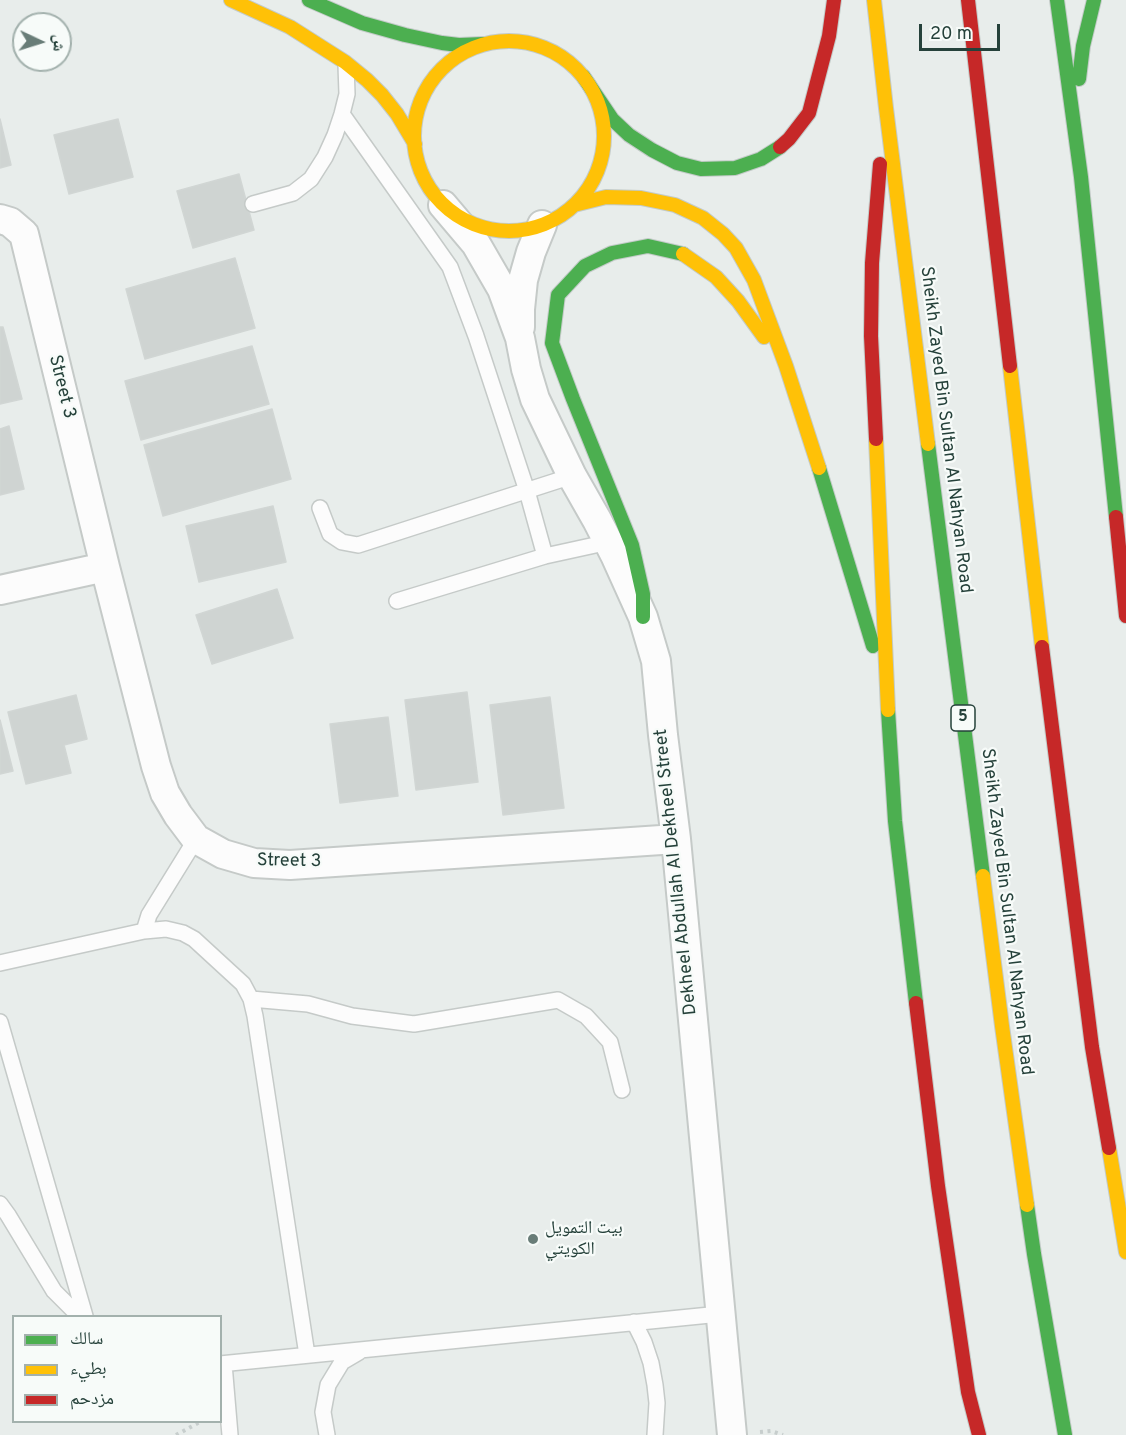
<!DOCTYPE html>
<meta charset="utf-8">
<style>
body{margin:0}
#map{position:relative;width:1126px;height:1435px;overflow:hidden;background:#e8edeb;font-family:Overpass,"Noto Naskh Arabic",sans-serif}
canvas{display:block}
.legend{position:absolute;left:12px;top:1315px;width:210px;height:108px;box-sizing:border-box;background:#f7fbf9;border:2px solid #a3b1ad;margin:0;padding:8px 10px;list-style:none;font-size:18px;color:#25413a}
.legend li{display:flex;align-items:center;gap:12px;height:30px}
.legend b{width:30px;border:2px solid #a3b1ad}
.north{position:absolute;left:12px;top:12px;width:60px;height:60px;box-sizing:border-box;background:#f7fbf9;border:2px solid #a3b1ad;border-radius:50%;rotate:94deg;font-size:16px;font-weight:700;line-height:24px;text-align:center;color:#25413a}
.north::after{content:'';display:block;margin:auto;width:21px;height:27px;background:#697d78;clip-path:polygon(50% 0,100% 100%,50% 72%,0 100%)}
.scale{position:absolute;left:919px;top:24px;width:81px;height:27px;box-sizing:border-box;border:3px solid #25413a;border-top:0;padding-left:8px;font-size:18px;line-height:21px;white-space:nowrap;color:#25413a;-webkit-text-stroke:4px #f7fbf9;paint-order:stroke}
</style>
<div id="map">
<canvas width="1126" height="1435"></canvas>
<ul class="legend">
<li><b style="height:8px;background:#4caf50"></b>سالك</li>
<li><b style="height:8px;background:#ffc107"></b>بطيء</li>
<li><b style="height:8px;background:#c62828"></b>مزدحم</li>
</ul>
<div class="north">ش</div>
<div class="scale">20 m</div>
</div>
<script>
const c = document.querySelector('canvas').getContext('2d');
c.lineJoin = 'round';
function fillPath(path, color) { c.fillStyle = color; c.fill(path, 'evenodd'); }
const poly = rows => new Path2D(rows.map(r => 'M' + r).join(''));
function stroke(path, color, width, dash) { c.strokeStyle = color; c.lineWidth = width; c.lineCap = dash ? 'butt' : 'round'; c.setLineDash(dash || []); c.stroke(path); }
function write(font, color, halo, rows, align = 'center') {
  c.font = font + ' Overpass,"Noto Naskh Arabic",sans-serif'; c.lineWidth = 4.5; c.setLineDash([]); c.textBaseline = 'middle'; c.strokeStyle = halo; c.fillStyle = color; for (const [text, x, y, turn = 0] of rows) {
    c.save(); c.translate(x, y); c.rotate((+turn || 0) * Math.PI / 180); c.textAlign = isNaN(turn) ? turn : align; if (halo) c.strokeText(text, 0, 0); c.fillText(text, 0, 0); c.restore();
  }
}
const building = poly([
 [0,119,11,165,0,168,0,119],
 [118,119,133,177,69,194,54,135,118,119],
 [239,174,254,230,193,248,177,191,239,174],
 [235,258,255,328,145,359,126,289,235,258],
 [0,327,3,327,22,399,0,404,0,327],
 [252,346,269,404,141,440,125,381,252,346],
 [272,409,291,479,163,516,144,445,272,409],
 [9,426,24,489,0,495,0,429,9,426],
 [273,506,286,562,199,582,186,526,273,506],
 [277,589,293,638,212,664,196,615,277,589],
 [467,692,478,782,416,790,405,700,467,692],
 [76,695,87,739,64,745,71,773,26,784,8,712,76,695],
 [550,697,564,808,503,815,490,705,550,697],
 [388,717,398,796,340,803,330,724,388,717],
 [0,720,13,771,0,774,0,720]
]);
fillPath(building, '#cfd4d2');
stroke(building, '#d1d6d4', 1.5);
const lane = poly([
 [342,114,450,267,476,336,527,491,545,556],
 [253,204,293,193,311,179,325,157,335,135,342,114,347,94,346,65],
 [320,508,330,534,342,542,358,545,572,476],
 [397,601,545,556,609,542],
 [144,931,149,915,196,839],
 [0,963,144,931,166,929,183,933,194,939,243,984,251,999,255,1016,307,1355],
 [251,999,308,1004,352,1016,414,1024,558,1000,586,1016,610,1042,622,1090],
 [0,1022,85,1316],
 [0,1204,8,1215,54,1291,79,1316],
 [634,1322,644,1342,651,1363,655,1385,657,1403,655,1435],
 [220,1364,720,1314],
 [224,1364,230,1435],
 [327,1435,323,1412,328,1385,342,1362,359,1352]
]);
const street = poly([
 [443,205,476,244,502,289,520,338,526,369,535,399,572,476,597,520,615,555,643,617,656,661,663,735,676,839,732,1435],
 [0,219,10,222,24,234,105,567,156,766,165,793,178,815,196,839,223,854,254,863,290,865,676,839],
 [520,327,520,309,523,280,531,252,542,225],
 [0,590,105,567]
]);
const fast = poly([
 [309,0,362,23,405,35,442,43,459,45,483,44],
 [1057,0,1081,177,1116,517],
 [583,76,612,119,629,135,652,150,677,163,701,169,735,168,761,159,780,147],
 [1079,79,1083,46,1094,0],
 [928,444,983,876],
 [819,468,873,646],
 [643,617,643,594,632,545,573,399,552,343,558,295,585,266,612,253,648,246,683,254],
 [888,710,895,821,916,1003],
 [1027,1205,1034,1254,1065,1435]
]);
const slow = poly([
 [231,0,290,27,345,62,367,80,382,95,397,114,415,144],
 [874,0,886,108,928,444],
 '414 136a95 95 0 1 1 190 0a95 95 0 1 1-190 0Z',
 [574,205,606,197,641,198,675,205,703,218,723,234,736,248,754,280,786,366,819,468],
 [683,254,716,277,738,301,764,337],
 [1010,366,1042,647],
 [876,439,888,710],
 [983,876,1002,1026,1027,1205],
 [1109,1148,1126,1252]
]);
const jam = poly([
 [968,0,1010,366],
 [780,147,789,139,809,113,829,36,834,0],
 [876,439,871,336,872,263,880,164],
 [1116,517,1126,616],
 [1042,647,1092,1047,1109,1148],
 [916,1003,938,1186,968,1392,979,1435]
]);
stroke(lane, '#c5cac8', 18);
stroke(street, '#c5cac8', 32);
stroke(fast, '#c3cbc8', 16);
stroke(slow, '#c3cbc8', 16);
stroke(jam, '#c3cbc8', 16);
stroke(poly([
 [760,1432,771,1431,783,1435],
 [176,1435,200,1422]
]), '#c7cecd', 4, [3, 4.5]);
stroke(lane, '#fcfcfc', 15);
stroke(street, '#fcfcfc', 28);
stroke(fast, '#4caf50', 14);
stroke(slow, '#ffc107', 14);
stroke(jam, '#c62828', 14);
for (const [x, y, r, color] of [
 [533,1239,6,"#697d78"]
]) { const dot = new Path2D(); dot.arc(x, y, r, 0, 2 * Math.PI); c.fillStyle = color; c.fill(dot); stroke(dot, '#f7fbf9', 2); }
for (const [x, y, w] of [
 [963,718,24]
]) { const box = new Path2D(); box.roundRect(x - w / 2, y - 13, w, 26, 4.5); c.fillStyle = '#f7fbf9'; c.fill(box); stroke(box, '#25413a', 1.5); }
write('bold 16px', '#25413a', null, [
 ["5",963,718]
]);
write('18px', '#25413a', '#f7fbf9', [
 ["Street 3",61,387,76],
 ["Sheikh Zayed Bin Sultan Al Nahyan Road",945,430,83],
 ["Street 3",289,862,1],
 ["Dekheel Abdullah Al Dekheel Street",677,872,-96],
 ["Sheikh Zayed Bin Sultan Al Nahyan Road",1006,912,83]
]);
write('18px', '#25413a', '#f7fbf9', [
 ["بيت التمويل",545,1229],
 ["الكويتي",545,1250]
], 'left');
</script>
